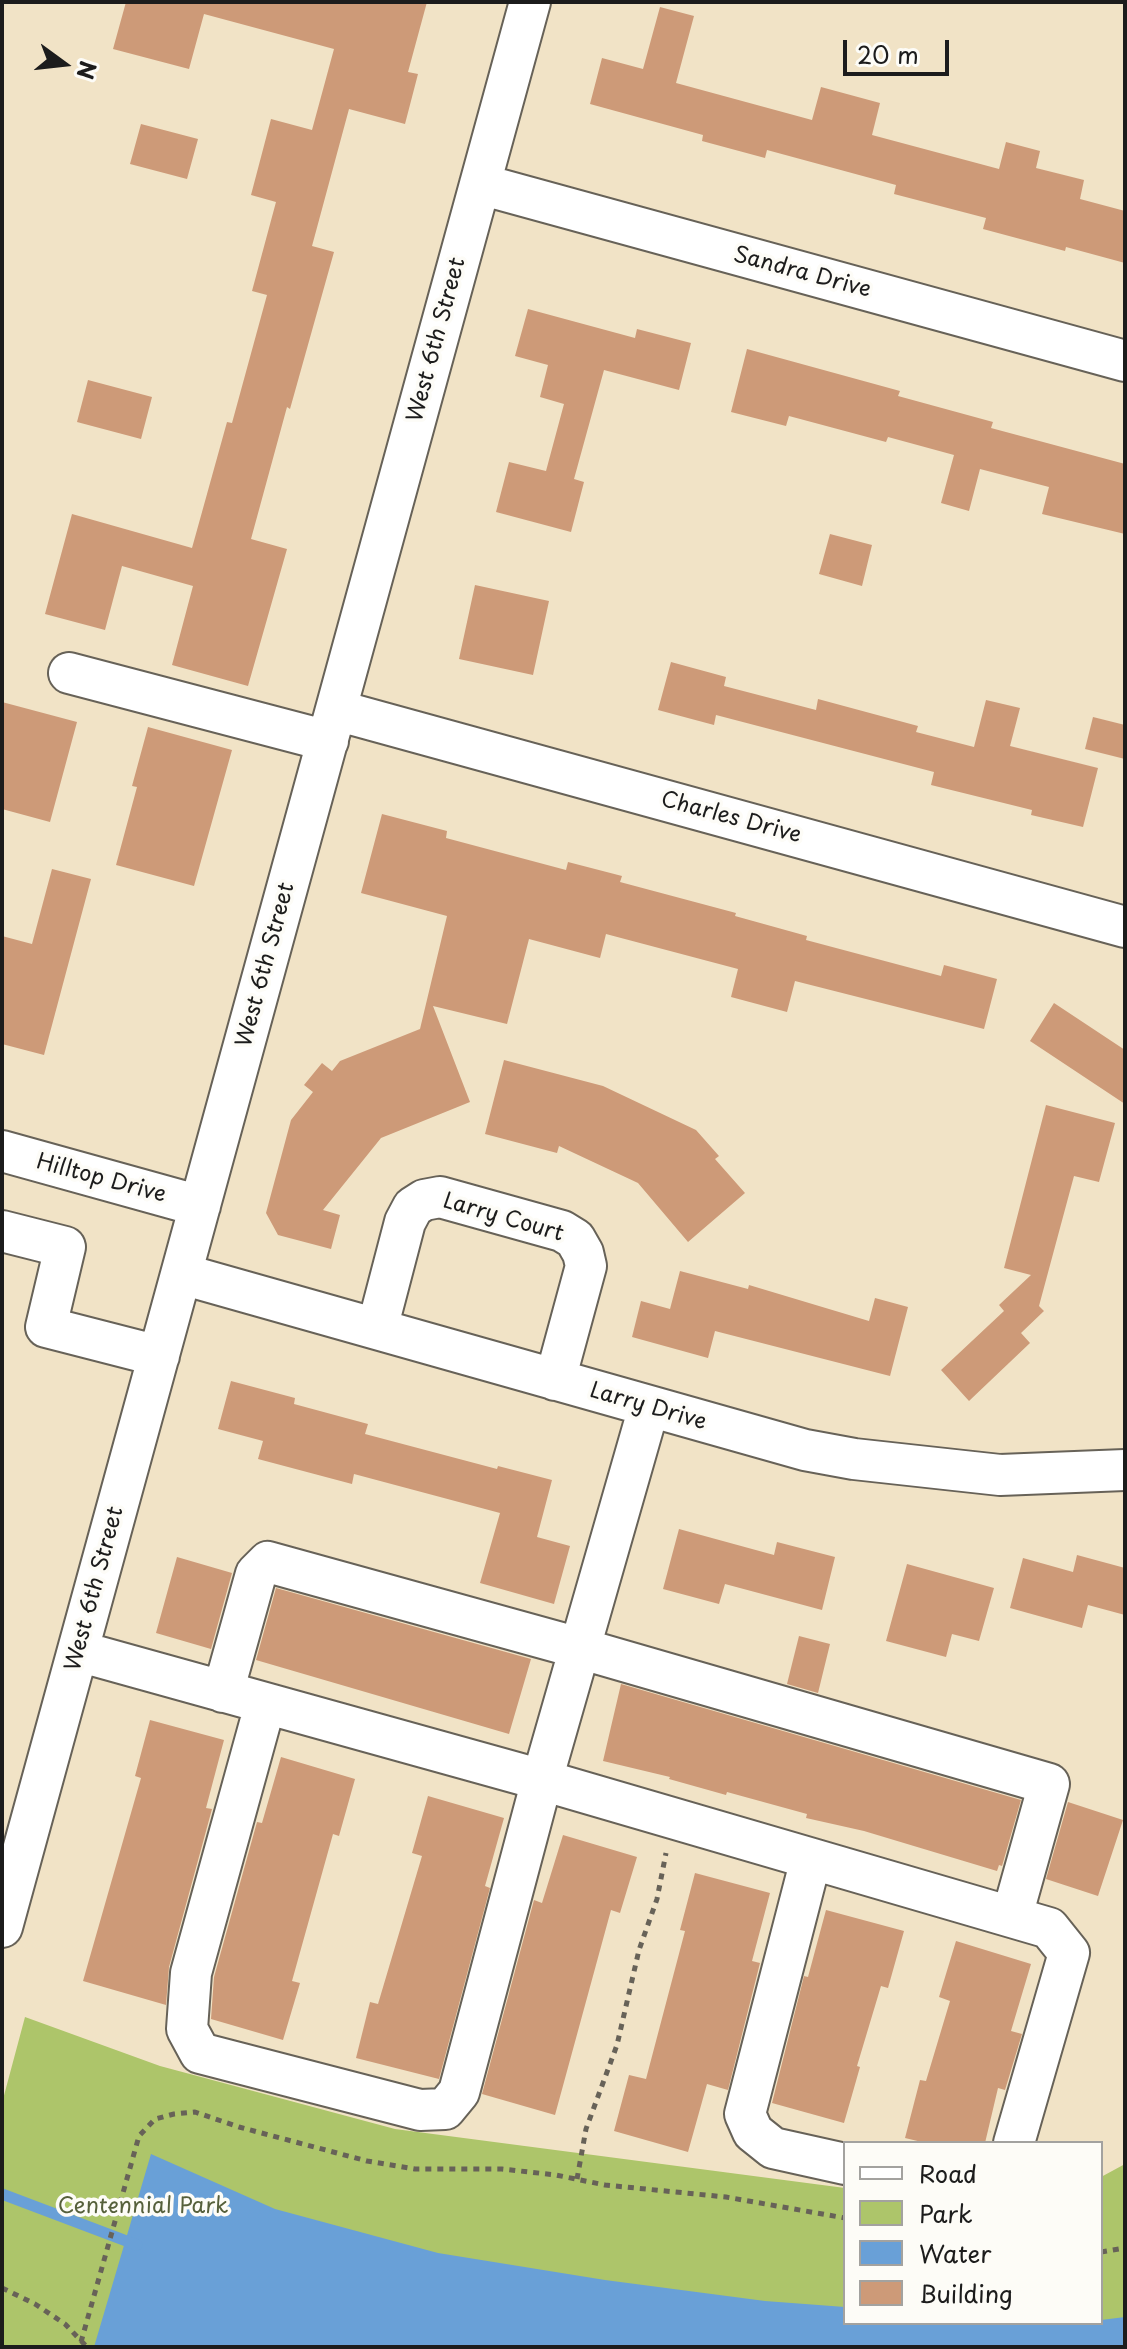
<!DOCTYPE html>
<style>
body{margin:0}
#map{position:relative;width:1127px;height:2349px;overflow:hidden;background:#f1e3c6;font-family:"Playpen Sans",sans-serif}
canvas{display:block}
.frame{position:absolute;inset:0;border:4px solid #1c1c1c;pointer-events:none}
.legend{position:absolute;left:843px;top:2141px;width:260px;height:184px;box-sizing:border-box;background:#fdfcf7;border:2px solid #a3a29f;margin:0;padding:10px 14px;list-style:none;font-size:24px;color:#1c1c1c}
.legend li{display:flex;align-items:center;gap:16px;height:40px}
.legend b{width:40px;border:2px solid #a3a29f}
.north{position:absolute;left:24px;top:24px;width:80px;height:80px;-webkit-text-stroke:6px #fdfcf7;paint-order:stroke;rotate:105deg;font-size:22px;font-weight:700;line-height:32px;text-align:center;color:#1c1c1c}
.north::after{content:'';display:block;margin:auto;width:28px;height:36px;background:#1c1c1c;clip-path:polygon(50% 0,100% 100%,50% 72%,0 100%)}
.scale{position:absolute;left:843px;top:40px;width:106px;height:36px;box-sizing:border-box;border:4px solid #1c1c1c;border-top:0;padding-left:10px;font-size:24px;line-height:28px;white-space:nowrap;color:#1c1c1c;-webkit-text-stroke:6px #fdfcf7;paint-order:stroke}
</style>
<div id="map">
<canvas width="1127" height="2349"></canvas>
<div class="frame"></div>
<ul class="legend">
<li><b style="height:10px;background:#fff"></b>Road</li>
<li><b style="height:22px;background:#adc56a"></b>Park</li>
<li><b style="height:22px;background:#69a0d7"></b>Water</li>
<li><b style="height:22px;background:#cd9a78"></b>Building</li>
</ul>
<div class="north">N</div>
<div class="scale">20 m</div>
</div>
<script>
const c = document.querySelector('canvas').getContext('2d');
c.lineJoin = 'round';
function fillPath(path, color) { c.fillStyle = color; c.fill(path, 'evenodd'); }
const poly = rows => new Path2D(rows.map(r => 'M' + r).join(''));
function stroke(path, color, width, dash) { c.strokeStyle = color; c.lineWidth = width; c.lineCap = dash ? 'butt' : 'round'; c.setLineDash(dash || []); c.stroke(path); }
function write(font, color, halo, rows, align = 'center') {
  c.font = font + ' "Playpen Sans",sans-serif'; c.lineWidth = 7; c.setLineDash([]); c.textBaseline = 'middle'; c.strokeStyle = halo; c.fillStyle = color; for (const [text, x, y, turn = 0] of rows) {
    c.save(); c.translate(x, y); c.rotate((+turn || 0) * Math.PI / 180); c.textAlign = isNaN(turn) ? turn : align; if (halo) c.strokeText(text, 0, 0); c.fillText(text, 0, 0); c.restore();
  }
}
fillPath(poly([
 [25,2017,160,2066,395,2129,845,2188,845,2323,1101,2323,1101,2177,1125,2164,1125,2347,2,2347,2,2103]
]), '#adc56a');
fillPath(poly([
 [151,2154,275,2209,438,2253,605,2280,765,2301,845,2307,845,2323,1101,2323,1101,2320,1125,2317,1125,2347,94,2347]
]), '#69a0d7');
stroke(poly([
 [2,2194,137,2245]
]), '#69a0d7', 11);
fillPath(poly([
 [126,2,427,2,408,72,418,74,405,124,349,109,312,246,334,252,290,409,287,407,251,539,287,549,248,686,172,665,193,586,122,566,105,630,45,614,72,514,192,548,227,422,232,423,267,295,252,291,276,202,251,195,271,119,312,130,334,49,204,14,189,69,113,49],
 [660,7,694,16,676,83,812,120,821,87,880,103,872,135,999,169,1006,142,1040,151,1036,168,1084,180,1080,199,1125,211,1125,263,1066,247,1065,251,983,229,986,218,894,194,896,185,767,150,765,158,702,141,703,135,590,104,602,58,643,69],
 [141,124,198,139,187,179,130,164],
 [528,309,635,338,637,329,691,343,679,390,604,370,574,479,584,482,571,532,496,512,509,462,546,471,564,404,540,397,548,365,515,356],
 [747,349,900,391,898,396,993,422,991,428,1125,464,1125,534,1042,514,1049,487,980,469,969,511,941,503,954,455,888,437,886,442,789,416,786,426,731,412],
 [88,380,152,397,141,439,77,422],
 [830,534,872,545,862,586,819,574],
 [475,585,549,601,533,675,459,659],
 [671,662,726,677,724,686,816,710,818,699,918,726,916,732,974,747,986,700,1020,708,1010,746,1098,768,1083,827,1031,815,1032,810,931,785,934,772,716,715,714,725,658,710],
 [2,702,77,722,50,822,2,809],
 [1093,717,1125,725,1125,759,1085,749],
 [148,727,232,750,194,886,116,865,137,787,132,786],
 [382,814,447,831,446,838,566,870,568,862,622,876,620,882,736,913,735,916,807,936,806,940,941,976,944,965,997,979,984,1029,795,981,787,1012,731,997,738,969,606,934,600,958,529,939,507,1024,433,1006,470,1102,381,1138,323,1210,340,1215,331,1249,278,1235,266,1213,291,1120,313,1092,304,1085,322,1063,332,1071,340,1061,420,1029,447,916,361,893],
 [52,869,91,879,44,1055,2,1044,2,936,32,944],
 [1054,1003,1125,1050,1125,1104,1030,1041],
 [504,1060,603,1086,696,1130,719,1156,715,1159,745,1193,688,1242,638,1183,559,1146,557,1153,485,1134],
 [1046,1105,1115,1123,1099,1182,1074,1176,1039,1306,1044,1311,1021,1333,1030,1343,969,1401,941,1370,1004,1311,999,1305,1031,1275,1004,1268],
 [680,1271,748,1289,749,1285,869,1321,875,1298,908,1307,890,1376,715,1331,708,1358,632,1337,641,1301,670,1309],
 [231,1381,295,1398,294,1404,368,1424,365,1434,497,1469,498,1466,552,1480,537,1537,570,1546,554,1604,480,1583,500,1513,354,1474,352,1484,258,1459,263,1441,218,1429],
 [679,1529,774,1555,777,1542,835,1557,822,1610,725,1584,719,1604,663,1589],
 [1077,1555,1125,1568,1125,1615,1088,1605,1082,1628,1010,1608,1023,1558,1073,1572],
 [177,1557,232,1573,211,1649,156,1633],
 [907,1564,994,1588,979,1641,952,1634,946,1657,886,1641],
 [276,1588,531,1659,509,1734,256,1660],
 [799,1636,830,1644,818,1693,787,1684],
 [621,1684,1021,1800,1002,1866,999,1865,997,1871,864,1831,806,1818,807,1814,727,1792,726,1795,669,1779,670,1777,603,1761],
 [150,1720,224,1740,206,1808,212,1809,169,1967,166,2005,83,1981,141,1778,135,1776],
 [281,1757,355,1779,339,1836,333,1834,292,1981,300,1983,283,2040,211,2019,214,1977,257,1822,262,1823],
 [428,1796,504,1818,485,1886,490,1888,439,2079,356,2058,370,2002,378,2004,422,1856,412,1853],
 [1068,1802,1123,1820,1098,1896,1046,1879],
 [563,1835,637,1857,620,1913,611,1910,555,2115,482,2094,534,1900,542,1903],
 [695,1873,770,1893,752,1961,760,1963,728,2090,707,2084,688,2152,614,2131,629,2075,646,2079,685,1931,680,1930],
 [826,1910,904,1931,888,1988,881,1986,857,2066,860,2067,844,2123,772,2103,804,1976,808,1977],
 [956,1941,1031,1964,1011,2031,1022,2034,1005,2090,998,2088,985,2143,926,2143,905,2138,920,2080,926,2081,950,2001,939,1997]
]), '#cd9a78');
const minor = poly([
 [480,184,1125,361],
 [69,673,328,741],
 [336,710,1125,927],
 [2,1151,200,1206],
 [2,1231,65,1247,46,1327,159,1356],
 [182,1274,805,1450,854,1459,1000,1475,1125,1470],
 [377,1329,405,1222,413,1207,424,1200,440,1197,562,1231,575,1239,583,1253,586,1266,555,1380],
 [78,1651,542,1780,1049,1928,1069,1953,1014,2143],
 [223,1692,256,1574,268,1562,579,1648,1049,1784,1012,1916],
 [265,1705,191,1973,187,2029,200,2053,420,2110,445,2109,459,2092,542,1780,649,1407],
 [811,1859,745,2114,753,2132,773,2148,845,2164],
 [2,1927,530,2]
]);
stroke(minor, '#676258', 44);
stroke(poly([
 [577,2179,586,2129,617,2045,639,1950,657,1899,666,1853],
 [1101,2252,1125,2248],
 [2,2288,35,2304,65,2324,87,2347],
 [81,2342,139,2136,155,2119,174,2114,195,2112,239,2127,367,2161,415,2169,502,2169,556,2175,605,2185,726,2197,845,2218]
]), '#676258', 5, [6, 6]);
stroke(minor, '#fff', 40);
write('22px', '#1c1c1c', '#fdfcf7', [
 ["Sandra Drive",802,273,15],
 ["West 6th Street",437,340,-75],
 ["Charles Drive",731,818,15],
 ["West 6th Street",266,965,-75],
 ["Hilltop Drive",101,1179,15],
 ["Larry Court",503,1218,16],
 ["Larry Drive",648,1407,16],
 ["West 6th Street",95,1589,-75]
]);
write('22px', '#56603b', '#fdfcf7', [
 ["Centennial Park",143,2207]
]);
</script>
